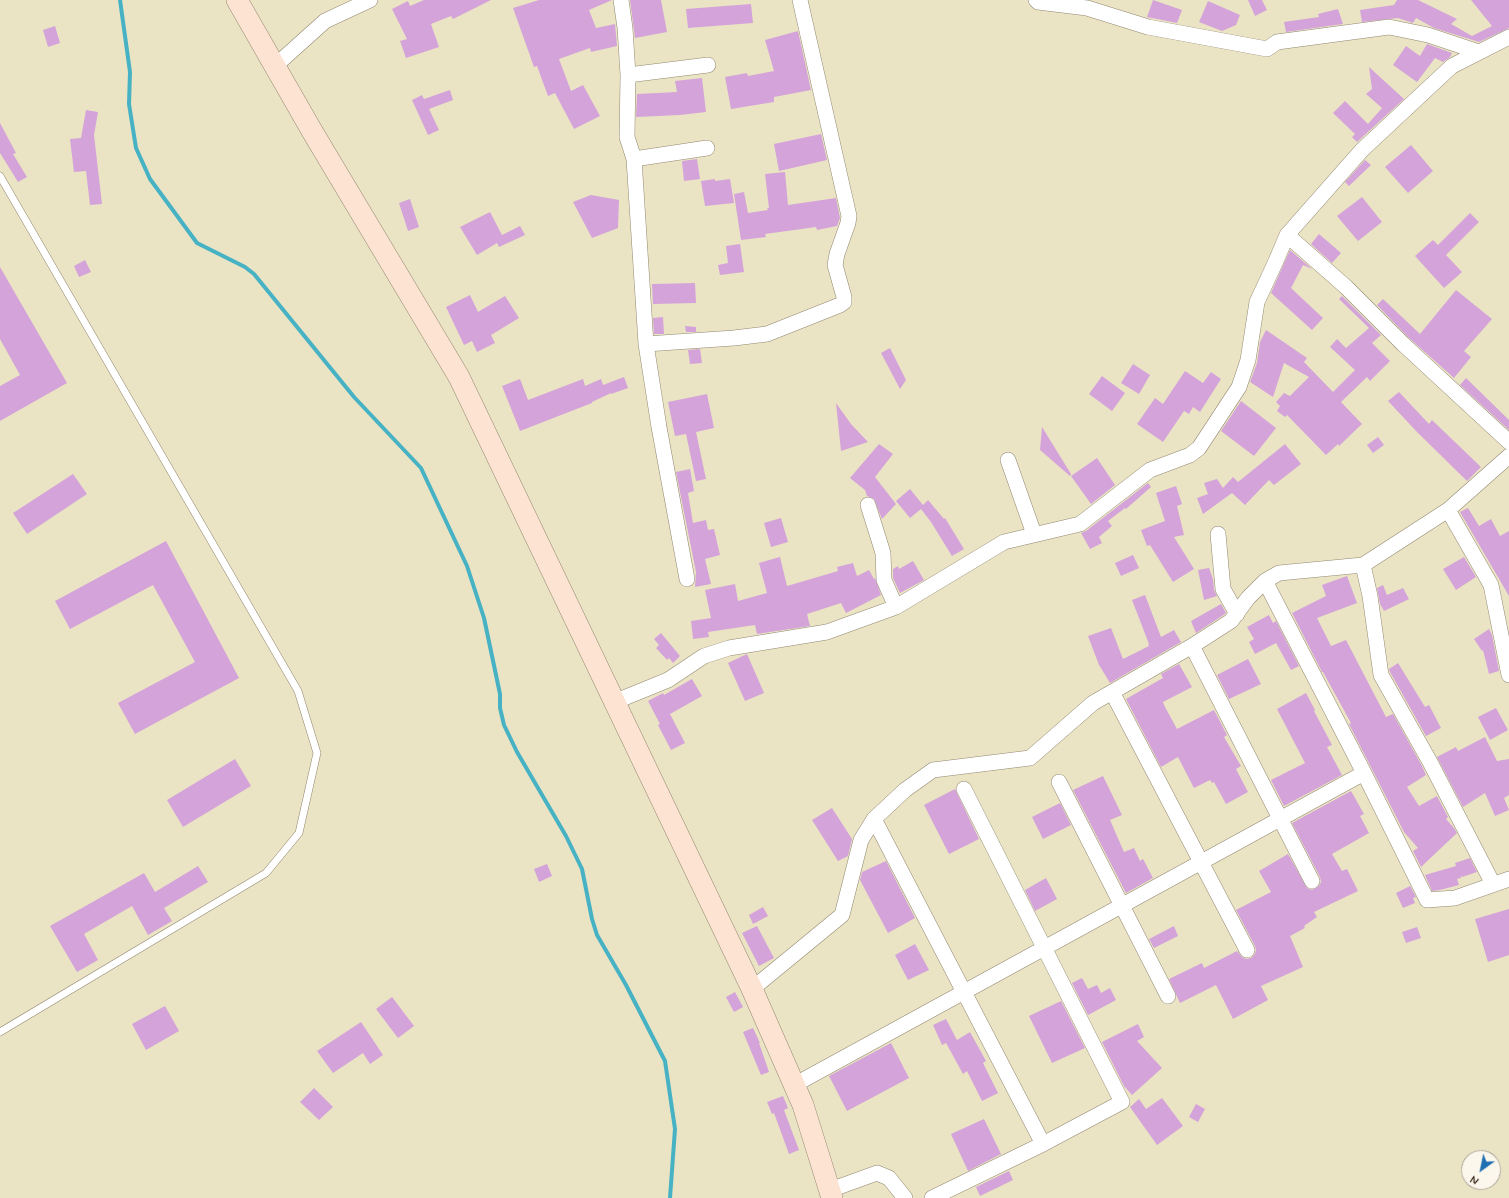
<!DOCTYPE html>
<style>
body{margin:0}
#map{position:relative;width:1509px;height:1198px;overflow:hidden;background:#eae4c4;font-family:Mynerve,sans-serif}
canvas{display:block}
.north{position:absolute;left:1461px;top:1150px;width:40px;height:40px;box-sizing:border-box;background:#fbf7ec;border:1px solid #aea59a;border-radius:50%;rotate:213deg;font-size:11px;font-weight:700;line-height:16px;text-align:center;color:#3b2a1e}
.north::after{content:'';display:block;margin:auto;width:14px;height:18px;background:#1f6fb2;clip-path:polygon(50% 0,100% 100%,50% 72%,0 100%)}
</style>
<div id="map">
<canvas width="1509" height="1198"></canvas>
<div class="north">N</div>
</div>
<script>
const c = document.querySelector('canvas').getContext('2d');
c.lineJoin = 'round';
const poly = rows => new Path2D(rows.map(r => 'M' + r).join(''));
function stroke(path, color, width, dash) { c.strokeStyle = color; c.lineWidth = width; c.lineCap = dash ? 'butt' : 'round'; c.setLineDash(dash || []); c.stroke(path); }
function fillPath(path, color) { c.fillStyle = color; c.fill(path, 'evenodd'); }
stroke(poly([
 [120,0,130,72,129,104,136,148,150,179,197,243,245,267,254,274,354,397,421,468,467,566,484,618,500,694,500,708,504,725,517,752,566,836,582,869,592,919,597,935,626,985,665,1061,675,1129,670,1198]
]), '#47b2c4', 4);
fillPath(poly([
 [424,0,491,0,453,19,451,16,431,24,439,47,406,58,400,41,407,39,392,9,408,1,410,6],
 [539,0,612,0,589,10,596,28,615,24,617,46,591,52,590,48,559,59,571,91,583,85,600,116,574,129,555,93,548,96,537,66,534,67,513,8],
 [630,0,661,0,667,32,635,38],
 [1153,0,1182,10,1177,23,1147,17],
 [1248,0,1262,0,1267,10,1255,16],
 [1397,0,1418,0,1457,19,1451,24,1472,36,1492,26,1471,0,1509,0,1509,28,1479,42,1434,28,1416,18,1413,23,1398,18,1362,22,1360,10,1394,5],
 [1208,1,1240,15,1236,25,1222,31,1199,22],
 [751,4,753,23,688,28,686,9],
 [1338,9,1343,24,1286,32,1284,22,1319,17,1318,14],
 [55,26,60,43,48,47,43,30],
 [798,31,811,90,774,97,774,102,731,109,725,77,747,73,748,76,774,71,765,40],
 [1427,44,1452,53,1450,57,1443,62,1435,58,1417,82,1393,65,1406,46,1420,56],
 [1369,67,1404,99,1357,142,1352,137,1355,134,1333,113,1345,101,1368,124,1382,108,1366,94,1372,89],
 [702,78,706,112,680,115,636,117,637,94,677,92,675,81],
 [450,90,453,100,429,109,439,130,428,135,412,100,422,95,424,99],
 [86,110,98,112,94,135,102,204,90,205,86,171,74,172,70,139,81,138],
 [0,123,16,153,13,154,27,177,18,182,0,153],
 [821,134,827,160,779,171,774,144],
 [1411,145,1433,171,1408,193,1385,167],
 [697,159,700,179,684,181,682,161],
 [1365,160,1371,165,1349,186,1345,182],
 [785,172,788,205,836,198,840,218,837,226,817,230,816,227,765,234,766,237,741,240,734,194,744,192,748,213,768,210,767,208,769,208,765,174],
 [715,179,715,181,730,179,734,203,705,206,701,181],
 [591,195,619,200,618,228,592,238,573,202],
 [1362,197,1382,222,1358,241,1337,216],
 [410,199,419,227,408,231,399,203],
 [490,212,502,235,520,226,525,235,499,247,497,243,477,255,460,227],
 [1470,213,1479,222,1446,255,1462,272,1444,288,1415,256,1433,240,1438,245],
 [1319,234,1341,253,1332,263,1311,244],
 [740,244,744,272,720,275,718,265,728,263,726,246],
 [1290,250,1312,269,1303,265,1291,288,1323,318,1312,330,1271,293],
 [85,260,91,272,79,277,74,266],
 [0,267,67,383,0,421,0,386,20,375,0,339],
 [695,283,696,303,653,304,652,284],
 [1456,290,1492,319,1464,351,1471,357,1454,378,1409,338,1377,305,1383,299,1420,334],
 [470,295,478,312,505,296,519,318,491,335,495,343,477,352,472,341,464,345,446,307],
 [1342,296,1381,335,1372,343,1390,361,1370,381,1367,377,1341,402,1362,424,1339,446,1338,444,1326,455,1287,415,1285,417,1277,411,1280,406,1276,402,1284,393,1290,396,1309,377,1284,363,1273,397,1250,382,1257,363,1260,342,1266,330,1307,358,1304,362,1333,392,1355,370,1330,347,1337,339,1346,348,1369,328,1339,299],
 [663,317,664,334,654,334,653,318],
 [685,326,696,327,696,332,686,332],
 [890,348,906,380,900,389,881,353],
 [700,349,702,363,690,364,688,350],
 [1133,364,1150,375,1139,394,1121,383],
 [1185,371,1203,383,1211,372,1221,379,1200,412,1193,407,1189,414,1184,411,1163,442,1137,424,1155,398,1163,404],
 [1102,376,1125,393,1112,411,1089,394],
 [624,377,628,388,611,394,611,393,592,402,592,403,520,431,502,386,520,379,528,400,583,379,585,386,601,379,603,385],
 [1466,378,1509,420,1509,430,1460,385],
 [1399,392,1429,424,1432,420,1481,467,1467,481,1417,432,1388,401],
 [707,394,714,428,696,432,706,479,696,481,686,434,675,436,668,402],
 [1241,401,1276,428,1254,456,1221,431],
 [836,403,851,424,868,442,841,451],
 [1042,427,1071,474,1070,476,1040,450],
 [1378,437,1384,445,1373,453,1367,445],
 [879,444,893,454,875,477,896,504,882,519,874,499,867,496,865,490,850,478],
 [1285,444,1301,464,1274,485,1269,480,1245,505,1232,493,1203,514,1197,498,1208,494,1204,483,1217,479,1223,488,1233,477,1238,482],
 [1097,458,1115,485,1091,504,1071,476],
 [690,469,694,491,688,493,693,523,706,520,708,530,714,529,720,555,705,559,711,584,695,587,696,572,676,472],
 [73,474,87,494,27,534,13,513],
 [1148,483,1151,487,1126,509,1125,508,1108,521,1112,526,1099,537,1102,543,1090,549,1081,533,1086,531],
 [1176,486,1182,504,1177,506,1184,535,1174,537,1194,569,1173,582,1150,545,1147,546,1141,530,1165,521,1156,493],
 [910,489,923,505,928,500,944,519,945,518,964,549,952,556,931,522,921,509,910,518,896,501],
 [1468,508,1479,526,1491,519,1500,536,1509,531,1509,596,1460,512],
 [781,518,788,542,771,547,764,523],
 [166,541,239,678,135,734,118,703,195,662,153,585,70,629,55,601],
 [1133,555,1139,568,1121,576,1115,563],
 [780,557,787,586,838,571,837,567,853,563,857,576,869,570,874,579,875,578,881,595,846,613,841,603,807,614,810,626,757,634,755,625,708,632,709,637,693,639,691,621,711,618,705,590,735,584,738,601,767,593,759,563],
 [1464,557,1476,577,1456,590,1443,569],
 [913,561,924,580,900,593,893,578,893,569,898,566,899,569],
 [1209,568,1213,579,1214,590,1217,596,1204,600,1198,570],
 [1347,576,1357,603,1317,618,1331,646,1346,640,1386,717,1393,714,1422,766,1426,775,1407,787,1419,806,1437,796,1448,817,1446,819,1454,828,1457,833,1421,867,1413,851,1418,848,1404,832,1349,724,1351,723,1323,672,1322,672,1292,613,1326,596,1322,585],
 [1383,585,1387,595,1403,588,1409,599,1384,611,1380,604,1377,588],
 [1145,595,1161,637,1174,630,1181,642,1110,683,1099,665,1088,636,1111,628,1123,659,1149,646,1148,645,1149,644,1132,600],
 [1221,604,1226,613,1225,614,1196,633,1191,621],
 [1269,615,1273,623,1276,621,1299,666,1291,670,1276,643,1255,654,1249,642,1254,639,1247,627],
 [1489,629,1492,635,1499,671,1489,674,1483,650,1482,651,1474,639],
 [661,633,680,656,673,663,669,658,667,660,656,648,659,645,654,639],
 [747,654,764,693,745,701,728,663],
 [1248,659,1261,684,1229,699,1217,675],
 [1398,663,1425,707,1429,705,1441,728,1426,736,1390,672,1389,669],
 [1179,664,1192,687,1163,702,1165,707,1177,729,1214,710,1227,735,1224,737,1241,766,1236,769,1248,792,1226,804,1214,782,1212,783,1210,780,1194,788,1178,757,1161,767,1126,699,1163,678,1161,674],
 [692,679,702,696,670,714,685,743,671,750,658,725,660,724,648,701,663,693,664,695],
 [1306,693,1315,710,1314,711,1332,745,1327,747,1342,775,1284,806,1271,780,1305,763,1277,709],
 [1496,708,1508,730,1490,740,1478,717],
 [1485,737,1497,761,1509,759,1509,795,1504,798,1509,810,1495,816,1485,793,1463,807,1437,757,1456,747,1458,751],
 [235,759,251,786,183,827,167,800],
 [1103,776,1122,815,1110,820,1124,852,1134,848,1140,861,1143,859,1153,878,1126,893,1073,790],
 [955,789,979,839,949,854,924,805],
 [1351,791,1364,814,1360,816,1369,833,1332,854,1342,871,1347,869,1358,891,1314,912,1317,917,1304,926,1305,928,1290,936,1303,967,1261,986,1268,1000,1233,1019,1216,985,1180,1003,1169,979,1202,963,1204,968,1237,951,1242,957,1246,959,1251,958,1255,954,1256,950,1255,946,1236,910,1271,892,1259,871,1288,854,1307,888,1312,890,1319,886,1321,882,1320,877,1292,823],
 [1060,803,1071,825,1043,839,1032,817],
 [832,808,852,839,848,856,838,861,812,820],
 [1470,858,1477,872,1462,877,1461,875,1461,878,1457,879,1459,885,1440,890,1432,891,1425,875,1456,866,1455,863],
 [886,861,915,918,888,933,860,880,862,872],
 [547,864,552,876,539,882,534,869],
 [198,866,208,882,164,908,172,921,148,935,132,906,84,934,98,960,77,972,50,926,144,873,155,892],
 [1046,878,1057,899,1035,911,1025,890],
 [1410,886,1416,897,1413,898,1415,903,1403,908,1396,893],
 [763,907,768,916,753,924,749,915],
 [1509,909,1509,955,1488,962,1475,919],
 [757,926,774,958,759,966,742,933],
 [1174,926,1178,936,1154,948,1149,939],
 [1417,927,1421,938,1406,943,1402,932],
 [915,944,929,970,908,980,895,955],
 [1082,978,1088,989,1097,985,1101,993,1110,988,1116,1000,1088,1015,1072,983],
 [735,992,743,1007,734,1012,726,997],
 [392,997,414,1026,398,1038,376,1009],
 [1061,1001,1085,1048,1052,1063,1029,1016],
 [165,1006,179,1031,146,1050,132,1024],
 [946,1019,957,1040,970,1032,986,1061,983,1063,998,1093,982,1101,967,1071,963,1074,946,1043,942,1045,933,1025],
 [361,1022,383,1055,370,1064,363,1053,333,1073,317,1051],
 [1138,1024,1144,1037,1137,1041,1162,1068,1132,1095,1124,1086,1102,1042],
 [753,1028,760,1043,759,1043,769,1072,761,1075,743,1032],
 [891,1043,909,1078,847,1111,829,1076],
 [314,1088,333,1107,319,1120,300,1102],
 [783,1096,788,1108,784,1110,799,1150,789,1154,774,1113,772,1114,767,1102],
 [1162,1098,1183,1126,1157,1145,1130,1107,1139,1099,1146,1109],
 [1196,1104,1205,1109,1198,1122,1189,1117],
 [984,1119,1001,1154,968,1171,951,1134],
 [1009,1171,1013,1180,980,1196,976,1187]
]), '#d4a3da');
const service = poly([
 [0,176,298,691,317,753,299,833,266,873,0,1032]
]);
const minor = poly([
 [621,0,625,28,628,75,627,137,634,159,646,344,659,427,687,579],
 [1036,0,1038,2,1087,8,1148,27,1267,49,1277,42,1389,27,1428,35,1479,52],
 [275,66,325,21,370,0],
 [628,75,708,65],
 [634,159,707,148],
 [1287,235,1346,287,1403,344,1509,442],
 [646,344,734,338,767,334,840,305,844,302,844,297,835,265,837,254,848,223,849,216,800,0],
 [1008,460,1034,534],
 [868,505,883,553,884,580,896,607],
 [1448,510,1491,585,1509,675],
 [1218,534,1223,589,1237,614],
 [1363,565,1370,596,1381,675,1430,762,1493,884],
 [1265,581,1364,773,1427,900,1455,898,1509,879],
 [1192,646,1312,881],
 [1112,692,1247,950],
 [614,702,668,680,704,656,729,648,827,632,896,607,1004,542,1080,524,1150,470,1190,455,1199,448,1239,387,1248,360,1257,302,1276,261,1287,235,1362,150,1452,66,1509,37],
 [1059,782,1168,996],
 [874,819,1043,1144],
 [752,989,842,915,861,840,874,819,905,790,933,770,1030,758,1093,703,1192,646,1231,621,1248,598,1265,581,1279,573,1363,565,1448,510,1509,456],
 [794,1085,1364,773],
 [830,1190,877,1173,889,1178,905,1198],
 [932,1198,1043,1144,1122,1102,964,789]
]);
const secondary = poly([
 [237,0,312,131,459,377,752,989,803,1105,832,1198]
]);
stroke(service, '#928771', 8);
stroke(minor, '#928771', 16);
stroke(secondary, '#928771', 22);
stroke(service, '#fff', 7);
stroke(minor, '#fff', 15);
stroke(secondary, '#fde3d1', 21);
</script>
